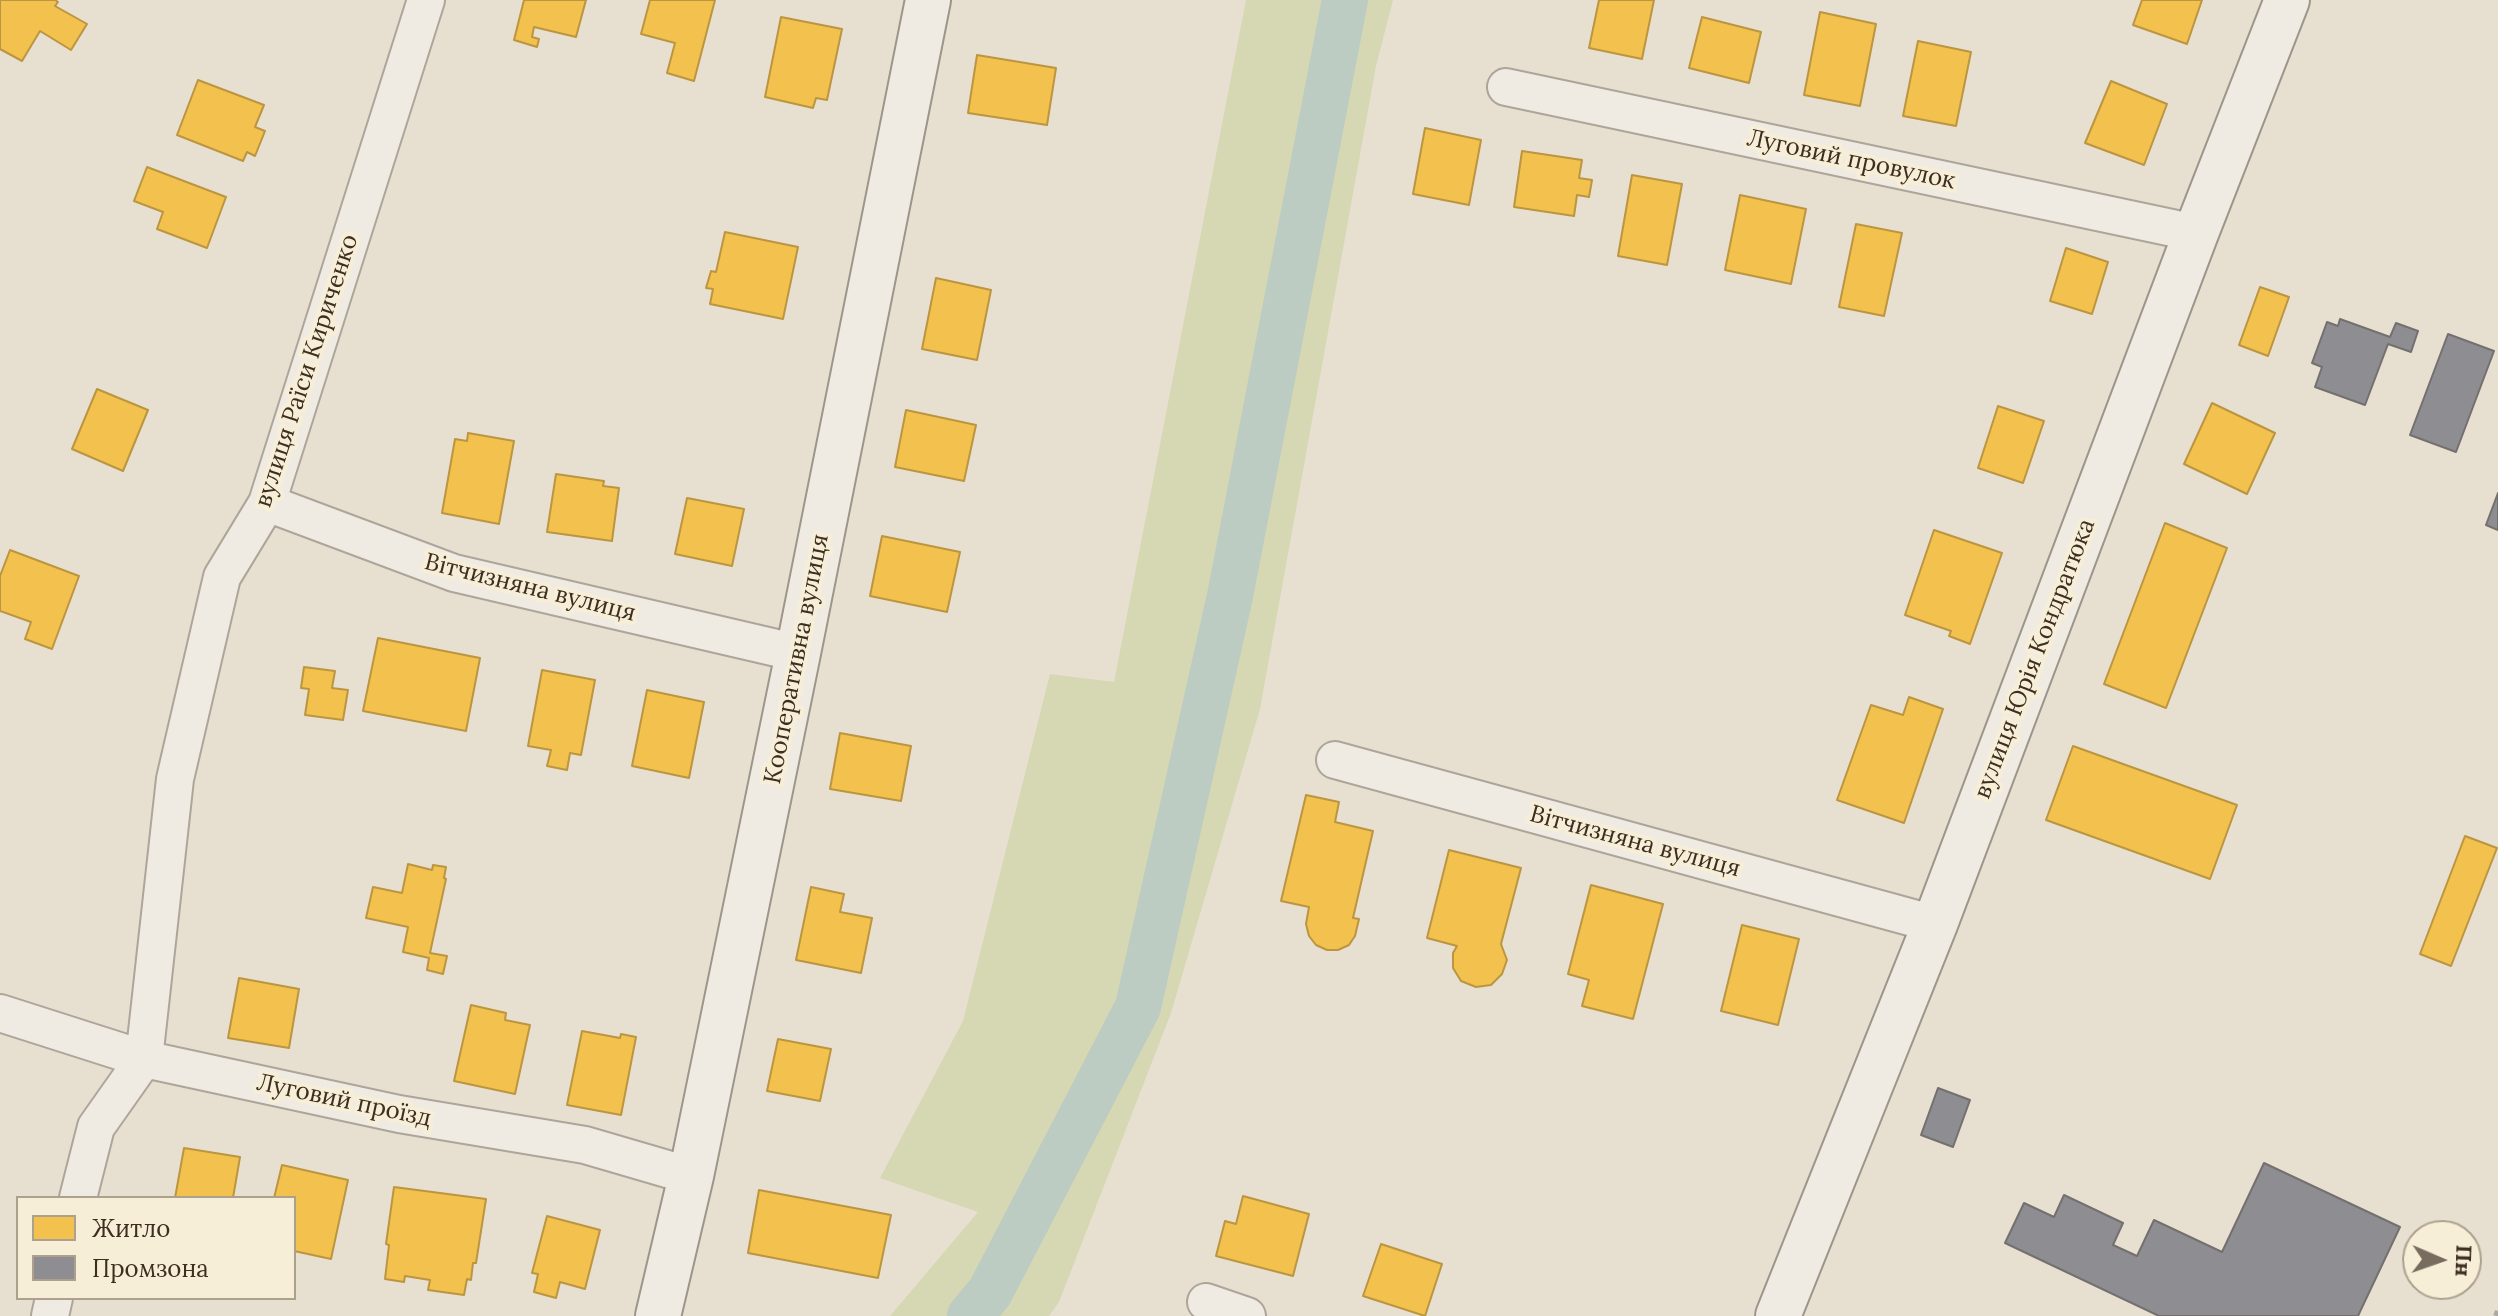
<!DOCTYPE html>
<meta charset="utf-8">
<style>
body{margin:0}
#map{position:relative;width:2498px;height:1316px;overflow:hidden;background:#e7e0d1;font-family:Lora,serif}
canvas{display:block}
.legend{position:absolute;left:16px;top:1196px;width:280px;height:104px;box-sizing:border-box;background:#f7eed8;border:2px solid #ada18e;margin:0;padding:10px 14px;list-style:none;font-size:24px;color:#3d2e20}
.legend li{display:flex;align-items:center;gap:16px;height:40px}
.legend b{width:40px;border:2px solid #ada18e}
.north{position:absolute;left:2402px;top:1220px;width:80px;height:80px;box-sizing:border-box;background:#f7eed8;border:2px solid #ada18e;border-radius:50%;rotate:92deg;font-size:22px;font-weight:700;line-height:32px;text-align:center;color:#3d2e20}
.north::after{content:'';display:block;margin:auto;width:28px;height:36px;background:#786c5e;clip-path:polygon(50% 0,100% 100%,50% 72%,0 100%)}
</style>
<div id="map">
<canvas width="2498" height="1316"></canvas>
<ul class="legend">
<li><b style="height:22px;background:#f2c14e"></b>Житло</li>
<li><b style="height:22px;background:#8d8d92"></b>Промзона</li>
</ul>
<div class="north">Пн</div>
</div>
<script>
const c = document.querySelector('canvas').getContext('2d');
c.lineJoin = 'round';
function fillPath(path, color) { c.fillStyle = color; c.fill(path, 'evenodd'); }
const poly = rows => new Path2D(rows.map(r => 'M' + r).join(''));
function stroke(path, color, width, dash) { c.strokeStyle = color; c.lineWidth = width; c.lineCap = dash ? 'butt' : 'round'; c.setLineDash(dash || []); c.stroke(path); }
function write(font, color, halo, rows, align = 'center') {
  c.font = font + ' Lora,serif'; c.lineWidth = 8; c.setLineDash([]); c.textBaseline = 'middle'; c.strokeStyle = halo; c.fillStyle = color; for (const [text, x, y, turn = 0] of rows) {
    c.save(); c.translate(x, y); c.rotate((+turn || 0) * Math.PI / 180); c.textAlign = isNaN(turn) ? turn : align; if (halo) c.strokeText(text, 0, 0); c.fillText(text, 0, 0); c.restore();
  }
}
fillPath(poly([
 [1246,0,1393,0,1376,66,1260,709,1171,1013,1059,1302,1049,1316,890,1316,978,1212,880,1178,963,1021,1050,674,1114,682]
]), '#d6d7b3');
const homes = poly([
 [0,0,55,0,58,2,55,6,87,24,71,50,40,31,22,61,0,49,0,0],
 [524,0,586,0,576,37,534,27,532,37,539,39,537,47,514,40,524,0],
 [650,0,715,0,694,81,667,73,675,43,641,34,650,0],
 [1599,0,1654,0,1642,59,1589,48,1599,0],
 [2142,0,2202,0,2187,44,2133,25,2142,0],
 [1820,12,1876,24,1860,106,1804,95,1820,12],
 [781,17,842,29,827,100,816,98,813,108,765,97,781,17],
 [1702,17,1761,32,1749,83,1689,68,1702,17],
 [1918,41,1971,52,1956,126,1903,116,1918,41],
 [977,55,1056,68,1047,125,968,113,977,55],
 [198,80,264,105,255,127,265,131,255,156,247,152,243,161,177,135,198,80],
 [2111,81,2167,104,2144,165,2085,143,2111,81],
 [1425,128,1481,140,1469,205,1413,194,1425,128],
 [1522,151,1582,160,1579,178,1592,180,1589,197,1577,195,1574,216,1514,207,1522,151],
 [147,167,226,197,207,248,157,229,163,212,134,201,147,167],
 [1632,175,1682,184,1667,265,1618,256,1632,175],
 [1740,195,1806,209,1791,284,1725,270,1740,195],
 [1856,224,1902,233,1884,316,1839,307,1856,224],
 [725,232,798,247,783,319,710,304,713,289,706,288,711,271,716,272,725,232],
 [2066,248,2108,262,2092,314,2050,301,2066,248],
 [936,278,991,290,977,360,922,349,936,278],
 [2260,287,2289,297,2268,356,2239,345,2260,287],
 [97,389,148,410,123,471,72,449,97,389],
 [2212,403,2275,433,2247,494,2184,464,2212,403],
 [1998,406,2044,421,2023,483,1978,468,1998,406],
 [906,410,976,425,964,481,895,467,906,410],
 [468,433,514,441,499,524,442,513,455,439,467,441,468,433],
 [556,474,604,481,603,486,619,488,612,541,547,532,556,474],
 [687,498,744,509,732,566,675,554,687,498],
 [2165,523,2227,548,2166,708,2104,684,2165,523],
 [1934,530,2002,553,1970,644,1949,636,1951,631,1905,615,1934,530],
 [882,536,960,552,947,612,870,596,882,536],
 [10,550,79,576,52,649,25,639,31,622,0,611,0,576,10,550],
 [378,638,480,658,466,731,363,711,378,638],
 [304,667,335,671,332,688,348,690,343,720,305,715,309,689,301,688,304,667],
 [542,670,595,680,581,755,570,753,567,770,547,766,551,750,528,746,542,670],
 [647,690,704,702,689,778,632,766,647,690],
 [1909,697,1943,709,1904,823,1837,800,1871,705,1903,715,1909,697],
 [840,733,911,746,901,801,830,789,840,733],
 [2073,746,2237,805,2210,879,2046,820,2073,746],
 [1306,795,1339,802,1335,822,1373,831,1353,918,1359,919,1355,936,1349,945,1338,950,1327,950,1316,945,1309,936,1306,924,1309,907,1281,901,1306,795],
 [2465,836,2497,848,2451,966,2420,954,2465,836],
 [1449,850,1521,868,1501,944,1507,960,1502,974,1491,985,1476,987,1461,981,1453,968,1453,953,1457,946,1427,938,1449,850],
 [408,864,432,870,433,865,446,867,444,878,446,879,430,953,447,956,443,974,427,970,429,958,403,952,408,927,366,918,373,887,402,893,408,864],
 [1591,885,1663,904,1633,1019,1582,1006,1589,980,1568,974,1591,885],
 [811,887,844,894,840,912,872,918,861,973,796,960,811,887],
 [1742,925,1799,939,1778,1025,1721,1011,1742,925],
 [239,978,299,989,289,1048,228,1038,239,978],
 [471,1005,506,1013,505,1020,530,1025,515,1094,454,1081,471,1005],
 [582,1031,620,1038,621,1034,636,1037,621,1115,567,1105,582,1031],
 [778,1039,831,1049,820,1101,767,1091,778,1039],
 [184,1148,240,1157,233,1198,175,1198,184,1148],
 [282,1165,348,1180,331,1259,294,1251,294,1198,274,1198,282,1165],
 [394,1187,486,1199,476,1263,473,1263,471,1280,467,1279,464,1295,428,1290,430,1280,405,1276,404,1282,385,1279,389,1245,386,1244,394,1187],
 [759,1190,891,1215,878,1278,748,1253,759,1190],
 [1243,1196,1309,1214,1293,1276,1216,1256,1225,1221,1236,1224,1243,1196],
 [547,1216,600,1230,585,1289,560,1282,556,1298,534,1292,538,1274,532,1273,547,1216],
 [1381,1244,1442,1264,1425,1316,1363,1296,1381,1244]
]);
fillPath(homes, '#f2c14e');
stroke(homes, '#bc9540', 2);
const industry = poly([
 [2340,319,2390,337,2396,323,2418,331,2411,352,2388,344,2365,405,2315,387,2322,367,2312,363,2327,322,2338,326,2340,319],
 [2448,334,2494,351,2456,452,2410,435,2448,334],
 [2498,493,2498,530,2486,525,2498,493],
 [1938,1088,1970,1100,1953,1147,1921,1135,1938,1088],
 [2264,1163,2400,1227,2358,1316,2159,1316,2005,1243,2024,1203,2054,1217,2064,1195,2123,1223,2113,1245,2137,1256,2154,1220,2222,1252,2264,1163]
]);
fillPath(industry, '#8d8d92');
stroke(industry, '#757070', 2);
stroke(poly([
 [970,1316,990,1292,1138,1007,1230,596,1345,0]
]), '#bcccc2', 46);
const street = poly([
 [1506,87,2196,233],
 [267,503,454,573,798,653],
 [1335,760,1935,924],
 [0,1013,144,1059,399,1114,585,1145,691,1176],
 [78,1198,96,1127,144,1059,175,779,222,577,267,503,426,0],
 [1206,1302,1247,1316],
 [50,1316,54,1298]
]);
const secondary = poly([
 [658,1316,691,1176,798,653,928,0],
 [1778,1316,1935,924,2196,233,2287,0]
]);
stroke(street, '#ada599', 40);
stroke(secondary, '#9c958a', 48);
stroke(street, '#efebe3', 36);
stroke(secondary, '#efebe3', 44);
stroke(poly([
 [2496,1316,2498,1311]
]), '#afaaa2', 6, [14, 14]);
write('24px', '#3d2e20', '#f7eed8', [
 ["Луговий провулок",1851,160,12],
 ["вулиця Раїси Кириченко",307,371,-72],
 ["Вітчизняна вулиця",530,588,14],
 ["Кооперативна вулиця",797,659,-79],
 ["вулиця Юрія Кондратюка",2035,659,-69],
 ["Вітчизняна вулиця",1635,842,15],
 ["Луговий проїзд",344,1101,12]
]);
</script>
